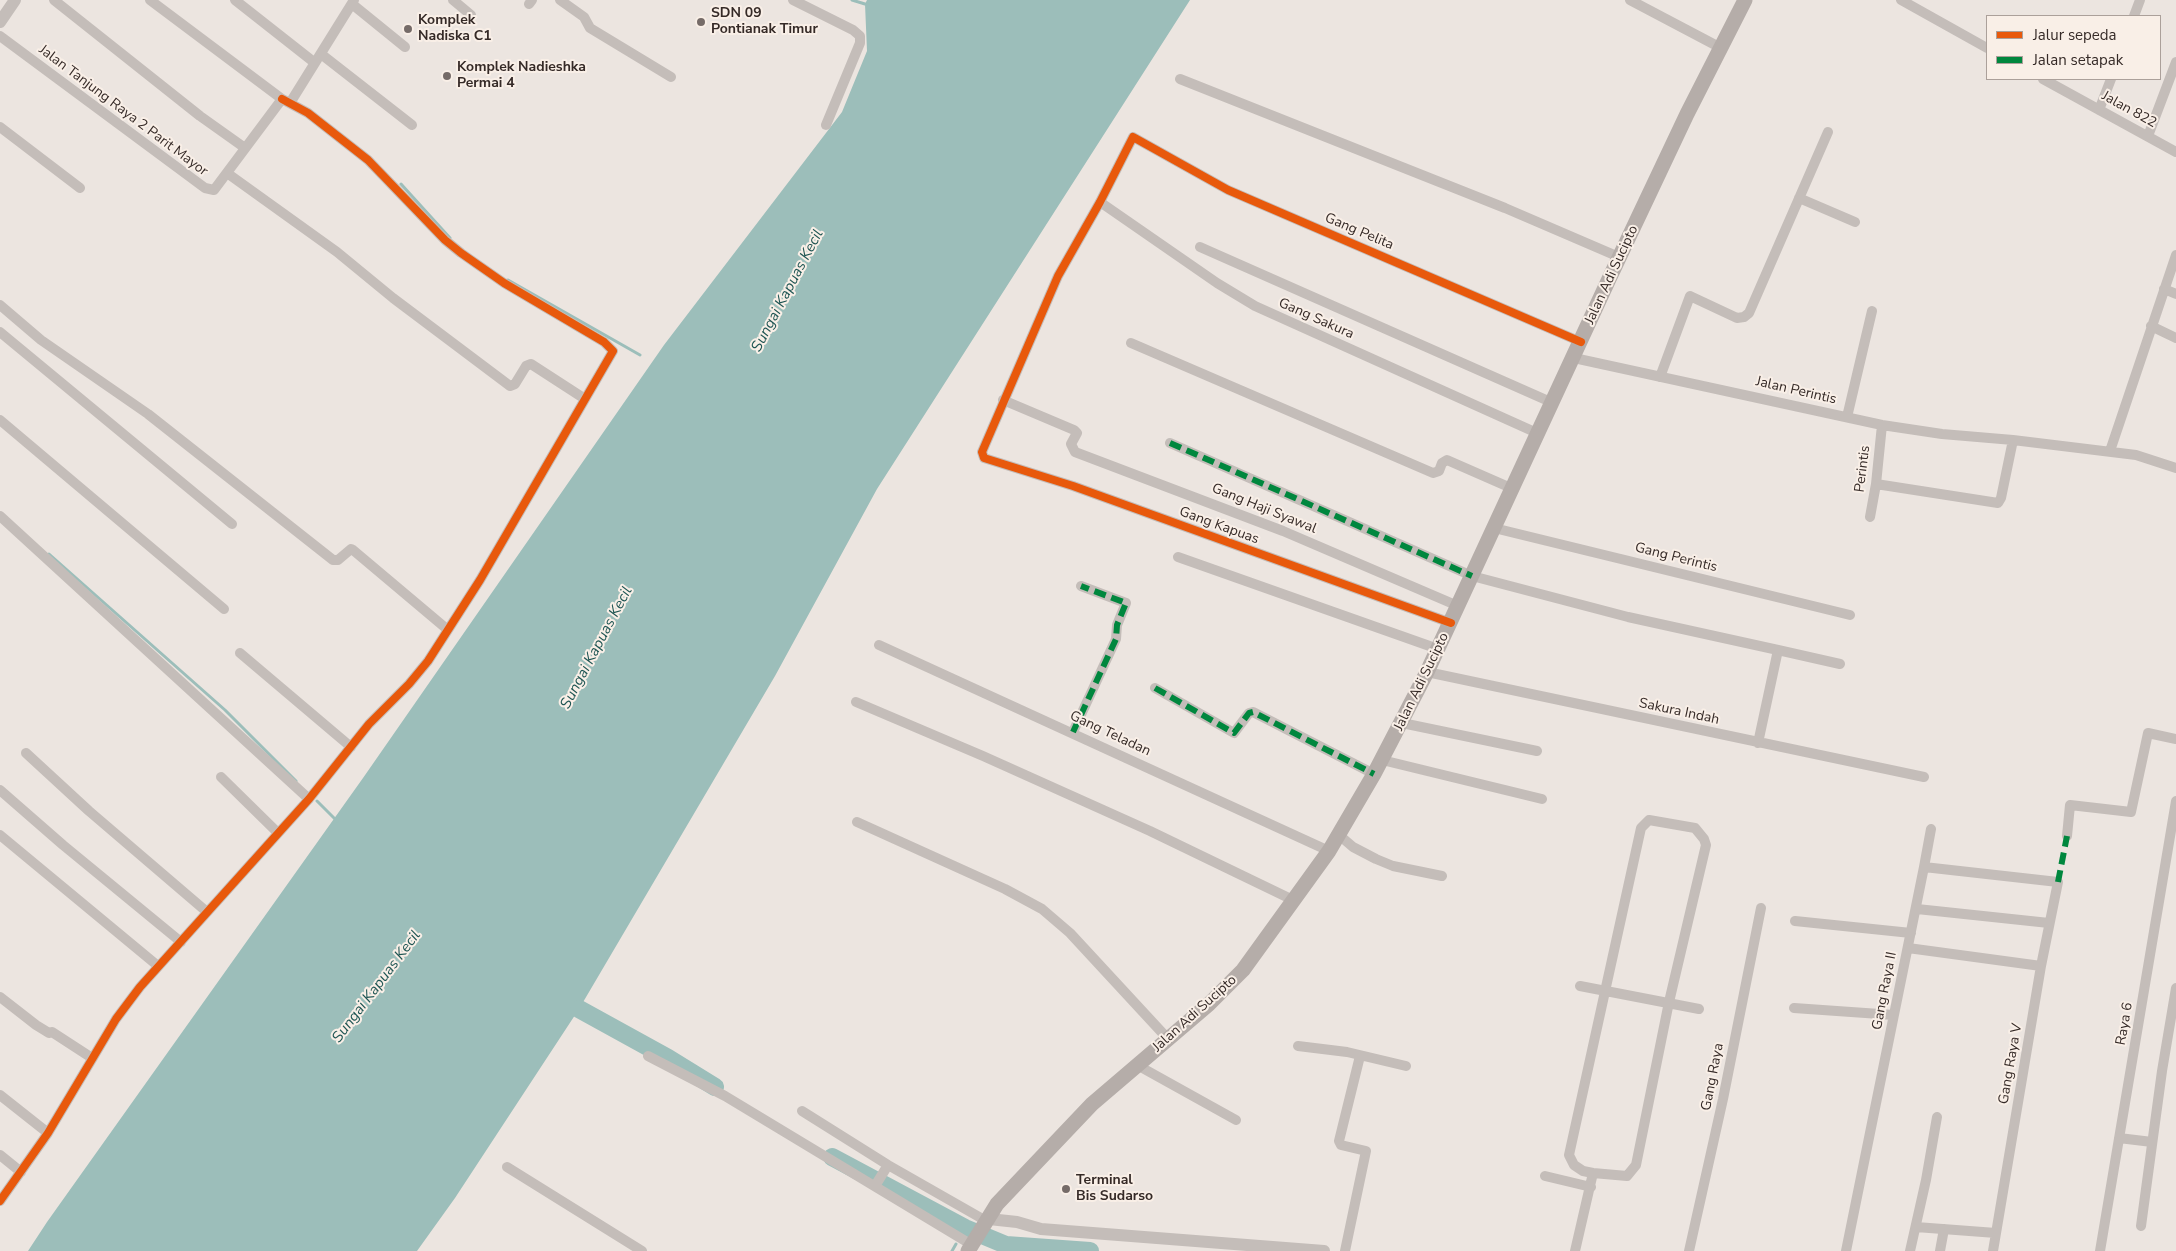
<!DOCTYPE html>
<style>
body{margin:0}
#map{position:relative;width:2176px;height:1251px;overflow:hidden;background:#ece5e0;font-family:"Nunito Sans",sans-serif}
canvas{display:block}
.legend{position:absolute;left:1986px;top:15px;width:175px;height:65px;box-sizing:border-box;background:#f9efe7;border:1px solid #aba09a;margin:0;padding:6px 9px;list-style:none;font-size:15px;color:#352a27}
.legend li{display:flex;align-items:center;gap:10px;height:25px}
.legend b{width:25px;border:1px solid #aba09a}
</style>
<div id="map">
<canvas width="2176" height="1251"></canvas>
<ul class="legend">
<li><b style="height:6px;background:#e8590c"></b>Jalur sepeda</li>
<li><b style="height:6px;background:#00873e"></b>Jalan setapak</li>
</ul>
</div>
<script>
const c = document.querySelector('canvas').getContext('2d');
c.lineJoin = 'round';
function fillPath(path, color) { c.fillStyle = color; c.fill(path, 'evenodd'); }
const poly = rows => new Path2D(rows.map(r => 'M' + r).join(''));
function stroke(path, color, width, dash) { c.strokeStyle = color; c.lineWidth = width; c.lineCap = dash ? 'butt' : 'round'; c.setLineDash(dash || []); c.stroke(path); }
function write(font, color, halo, rows, align = 'center') {
  c.font = font + ' "Nunito Sans",sans-serif'; c.lineWidth = 4; c.setLineDash([]); c.textBaseline = 'middle'; c.strokeStyle = halo; c.fillStyle = color; for (const [text, x, y, turn = 0] of rows) {
    c.save(); c.translate(x, y); c.rotate((+turn || 0) * Math.PI / 180); c.textAlign = isNaN(turn) ? turn : align; if (halo) c.strokeText(text, 0, 0); c.fillText(text, 0, 0); c.restore();
  }
}
fillPath(poly([
 [867,0,1190,0,877,489,775,676,579,1009,455,1198,417,1251,28,1251,47,1222,363,778,664,345,842,112,867,51,865,4]
]), '#9cbeba');
stroke(poly([
 [852,0,865,4],
 [401,184,450,238],
 [508,280,640,355],
 [49,554,225,710,296,781],
 [317,801,337,821],
 [964,1230,965,1228],
 [952,1251,956,1244]
]), '#9cbeba', 3);
stroke(poly([
 [579,1009,668,1058,715,1087],
 [832,1157,965,1228,1006,1245,1090,1251]
]), '#9cbeba', 18);
stroke(poly([
 [54,0,200,116,245,148],
 [235,0,315,63],
 [453,0,471,15],
 [560,0,584,17,590,28,671,77],
 [793,0,853,30,860,36,860,43,826,125],
 [1630,0,1721,48],
 [1901,0,1987,48],
 [352,4,405,47],
 [529,4,532,0],
 [2134,16,2140,0],
 [0,36,205,188,214,190,282,99,150,0],
 [321,54,412,125],
 [1180,79,1505,208,1619,257],
 [2043,79,2176,152],
 [290,103,354,0],
 [2099,110,2111,79],
 [0,127,80,188],
 [2148,136,2176,62],
 [227,173,337,252,393,298,510,386,515,384,526,366,531,364,585,399],
 [1799,198,1855,222],
 [1100,202,1217,283,1255,306,1537,433],
 [1200,247,1553,403],
 [2164,289,2176,294],
 [0,305,41,340,148,414,333,560,338,560,351,549,353,550,448,630],
 [2151,326,2176,338],
 [0,332,232,524],
 [1131,343,1433,473,1439,471,1442,463,1447,460,1511,488],
 [1574,358,1882,425,1942,434,2013,440],
 [1660,377,1690,296,1737,318,1744,317,1749,313,1828,132],
 [1003,400,1074,430,1077,433,1071,444,1075,452,1283,531,1458,606],
 [1847,417,1872,311],
 [0,420,224,609],
 [1170,443,1472,576,1628,617,1778,650,1758,743],
 [2110,451,2176,255],
 [1876,484,1998,503,2001,498,2013,440,2136,455,2176,468],
 [0,516,309,799],
 [1870,517,1876,484,1882,425],
 [1494,528,1850,615],
 [1178,557,1438,649],
 [1451,623,1073,486,984,458,982,452,1058,276,1100,202,1133,137,1228,190,1581,342],
 [879,645,1329,851],
 [1778,650,1840,664],
 [240,653,351,747],
 [1427,672,1924,777],
 [1155,688,1234,733,1249,713,1253,712,1374,774],
 [856,702,983,756,1150,831,1293,900],
 [1402,723,1537,751],
 [1073,732,1116,639,1117,625,1126,603,1081,586],
 [26,753,89,811,207,912],
 [1382,760,1542,799],
 [221,777,278,833],
 [0,790,63,845,181,942],
 [857,822,1005,889,1042,909,1070,933,1168,1039],
 [0,835,158,966],
 [1339,835,1353,847,1376,859,1393,866,1442,876],
 [2067,836,2070,805,2131,812,2148,733,2176,739],
 [1924,867,1931,829],
 [1917,909,2049,923],
 [1795,921,1911,933],
 [1908,948,2041,966],
 [1580,986,1699,1009],
 [0,997,36,1025,49,1033,52,1032,92,1058],
 [1794,1008,1894,1015],
 [1298,1046,1347,1052,1406,1066],
 [648,1056,725,1096,972,1245],
 [1137,1065,1236,1120],
 [0,1095,48,1133],
 [802,1111,888,1165,988,1222],
 [2119,1138,2152,1142],
 [0,1155,21,1172],
 [507,1167,642,1251],
 [1545,1176,1591,1187],
 [875,1186,888,1165],
 [0,1201,48,1133,116,1019,140,987,309,799,369,724,409,684,428,661,480,580,613,351,604,342,504,283,461,253,445,240,368,160,308,113,282,99],
 [2141,1226,2162,1071,2176,988],
 [1916,1227,1996,1233],
 [1345,1251,1366,1151,1341,1145,1339,1141,1360,1056],
 [1575,1251,1593,1173,1583,1171,1574,1165,1569,1155,1641,828,1649,820,1695,828,1704,839,1706,845,1669,1002,1636,1165,1627,1176,1593,1173],
 [1689,1251,1723,1099,1761,908],
 [1846,1251,1924,867,2058,882,2041,966,1993,1251],
 [1910,1251,1926,1180,1937,1117],
 [1940,1251,1944,1229],
 [2100,1251,2176,801]
]), '#c4bdb9', 10);
stroke(poly([
 [0,22,15,0],
 [989,1219,1017,1222,1041,1229,1324,1251]
]), '#c4bdb9', 12);
stroke(poly([
 [968,1251,997,1204,1092,1104,1209,1004,1243,970,1329,851,1374,774,1427,672,1609,279,1687,114,1745,0]
]), '#b5ada9', 15);
stroke(poly([
 [1170,443,1472,576],
 [1155,688,1234,733,1249,713,1253,712,1374,774],
 [1073,732,1116,639,1117,625,1126,603,1081,586],
 [2058,882,2067,836]
]), '#00873e', 6, [12, 6]);
stroke(poly([
 [1451,623,1073,486,984,458,982,452,1058,276,1100,202,1133,137,1228,190,1581,342],
 [0,1201,48,1133,116,1019,140,987,309,799,369,724,409,684,428,661,480,580,613,351,604,342,504,283,461,253,445,240,368,160,308,113,282,99]
]), '#e8590c', 8);
for (const [x, y, r, color] of [
 [701,22,5,"#756b68"],
 [408,29,5,"#756b68"],
 [447,76,5,"#756b68"],
 [1066,1189,5,"#756b68"]
]) { const dot = new Path2D(); dot.arc(x, y, r, 0, 2 * Math.PI); c.fillStyle = color; c.fill(dot); stroke(dot, '#f9efe7', 2); }
write('bold 14px', '#352a27', '#f9efe7', [
 ["SDN 09",711,14],
 ["Pontianak Timur",711,30],
 ["Komplek",418,21],
 ["Nadiska C1",418,37],
 ["Komplek Nadieshka",457,68],
 ["Permai 4",457,84],
 ["Terminal",1076,1181],
 ["Bis Sudarso",1076,1197]
], 'left');
write('14px', '#352a27', '#f9efe7', [
 ["Jalan 822",2129,110,29],
 ["Jalan Tanjung Raya 2 Parit Mayor",123,111,37],
 ["Gang Pelita",1359,232,23],
 ["Jalan Adi Sucipto",1612,275,-65],
 ["Gang Sakura",1316,319,24],
 ["Jalan Perintis",1796,391,13],
 ["Perintis",1863,469,-83],
 ["Gang Haji Syawal",1264,509,22],
 ["Gang Kapuas",1219,526,20],
 ["Gang Perintis",1676,558,14],
 ["Jalan Adi Sucipto",1422,682,-64],
 ["Sakura Indah",1679,712,12],
 ["Gang Teladan",1110,734,25],
 ["Gang Raya II",1885,991,-79],
 ["Jalan Adi Sucipto",1195,1014,-42],
 ["Raya 6",2125,1024,-80],
 ["Gang Raya V",2011,1064,-80],
 ["Gang Raya",1713,1077,-79]
]);
write('italic 15px', '#1e5553', '#f9efe7', [
 ["Sungai Kapuas Kecil",788,291,-62],
 ["Sungai Kapuas Kecil",597,648,-62],
 ["Sungai Kapuas Kecil",377,987,-53]
]);
</script>
